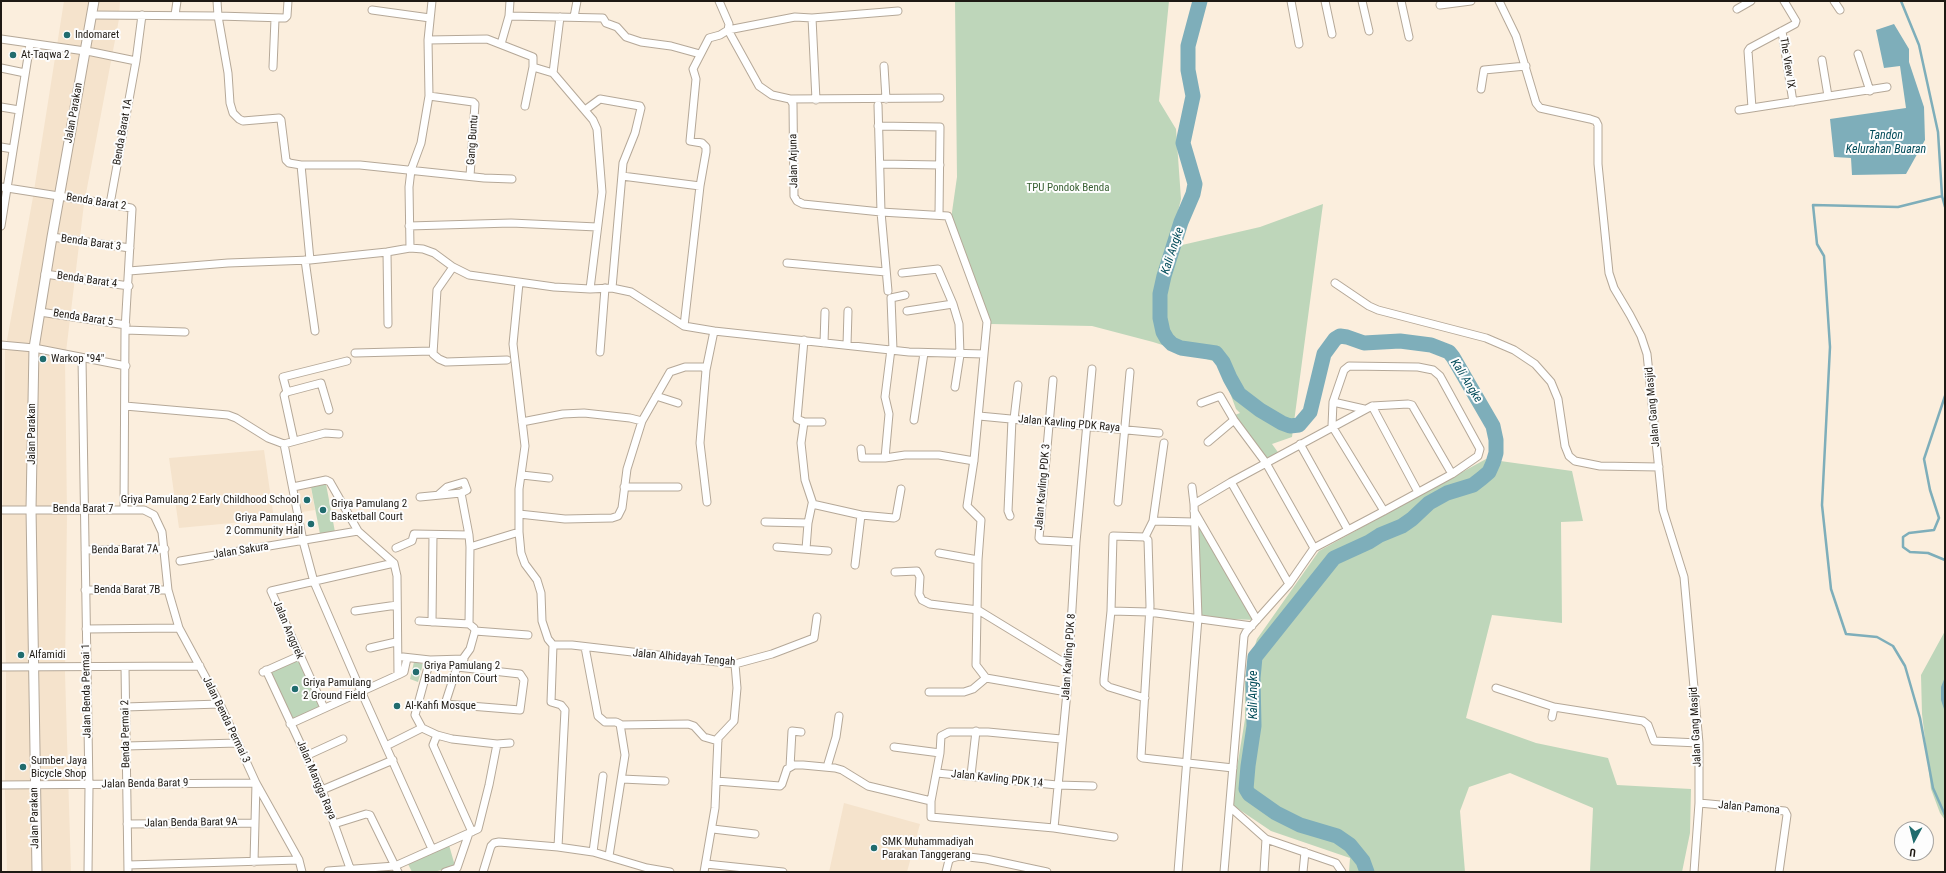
<!DOCTYPE html>
<style>
body{margin:0}
#map{position:relative;width:1946px;height:873px;overflow:hidden;background:#fbeedd;font-family:"Roboto Condensed",sans-serif}
canvas{display:block}
.frame{position:absolute;inset:0;border:2px solid #1e1913;pointer-events:none}
.north{position:absolute;left:1894px;top:821px;width:40px;height:40px;box-sizing:border-box;background:#fdfdfd;border:1px solid #a4a29f;border-radius:50%;rotate:187deg;font-size:11px;font-weight:700;line-height:16px;text-align:center;color:#1e1913}
.north::after{content:'';display:block;margin:auto;width:14px;height:18px;background:#206c6e;clip-path:polygon(50% 0,100% 100%,50% 72%,0 100%)}
</style>
<div id="map">
<canvas width="1946" height="873"></canvas>
<div class="frame"></div>
<div class="north">U</div>
</div>
<script>
const c = document.querySelector('canvas').getContext('2d');
c.lineJoin = 'round';
function fillPath(path, color) { c.fillStyle = color; c.fill(path, 'evenodd'); }
const poly = rows => new Path2D(rows.map(r => 'M' + r).join(''));
function stroke(path, color, width, dash) { c.strokeStyle = color; c.lineWidth = width; c.lineCap = dash ? 'butt' : 'round'; c.setLineDash(dash || []); c.stroke(path); }
function write(font, color, halo, rows, align = 'center') {
  c.font = font + ' "Roboto Condensed",sans-serif'; c.lineWidth = 4; c.setLineDash([]); c.textBaseline = 'middle'; c.strokeStyle = halo; c.fillStyle = color; for (const [text, x, y, turn = 0] of rows) {
    c.save(); c.translate(x, y); c.rotate((+turn || 0) * Math.PI / 180); c.textAlign = isNaN(turn) ? turn : align; if (halo) c.strokeText(text, 0, 0); c.fillText(text, 0, 0); c.restore();
  }
}
fillPath(poly([
 [64,1,120,1,119,19,84,204,65,360,67,514,65,673,71,872,7,872,5,791,6,674,3,517,5,351,33,197],
 [264,450,274,519,179,528,169,458],
 [311,488,315,510,302,512,298,490],
 [844,803,920,824,907,872,829,872]
]), '#f5e3cc');
fillPath(poly([
 [955,1,1169,1,1159,101,1176,129,1181,199,1169,248,1260,227,1323,204,1292,437,1272,444,1280,455,1264,461,1241,429,1235,415,1240,413,1236,409,1219,363,1153,342,1092,326,991,324,951,219,957,177],
 [1486,459,1572,471,1583,521,1561,522,1562,623,1492,615,1466,718,1536,743,1608,758,1617,785,1691,789,1690,833,1682,872,1590,872,1593,808,1510,773,1469,787,1460,811,1465,872,1349,872,1350,858,1271,831,1231,804,1245,719,1245,677,1257,639,1319,551],
 [326,484,335,532,320,534,311,487],
 [1198,518,1257,620,1198,618],
 [1945,631,1945,820,1940,813,1931,789,1922,714,1921,675],
 [298,660,320,707,292,720,270,672],
 [414,662,423,664,418,682,410,679],
 [449,845,455,866,434,872,412,872,408,864]
]), '#bed6ba');
fillPath(poly([
 [1894,24,1909,49,1909,62,1924,107,1925,140,1906,174,1852,175,1851,158,1834,157,1830,119,1906,108,1900,66,1884,68,1876,30],
 [1945,677,1945,712,1941,700,1941,687]
]), '#7eaeba');
stroke(poly([
 [1901,1,1919,45,1938,132,1942,196,1945,207],
 [1942,196,1898,207,1813,205,1817,244,1824,256,1830,347,1822,505,1831,589,1846,634,1877,637,1893,646,1905,666,1920,718,1933,788,1945,815],
 [1945,396,1924,459,1930,490,1939,518,1934,530,1909,533,1903,537,1903,547,1910,552,1928,553,1945,560]
]), '#7eaeba', 2.5);
stroke(poly([
 [1200,1,1188,46,1188,70,1193,96,1183,143,1195,184,1193,194,1181,222,1164,276,1160,294,1160,318,1163,332,1167,339,1172,344,1181,348,1216,353,1223,362,1230,378,1239,394,1260,410,1282,423,1290,426,1299,425,1310,412,1324,354,1335,339,1340,336,1347,337,1364,343,1400,341,1431,345,1449,352,1453,357,1493,426,1496,440,1496,453,1493,463,1489,472,1482,478,1473,485,1447,493,1429,503,1412,519,1402,526,1380,535,1369,542,1334,558,1255,657,1253,678,1254,726,1248,766,1246,789,1249,794,1276,813,1300,825,1337,836,1350,845,1363,861,1367,872]
]), '#7eaeba', 15);
const minor = poly([
 [217,1,218,16,228,73,230,103,233,113,239,119,243,121,279,118,281,120,286,160,289,163,301,165,360,165,484,178,512,179],
 [1291,1,1299,44],
 [1325,1,1332,34],
 [1362,1,1369,31],
 [1401,1,1409,37],
 [1499,1,1516,36,1536,103,1540,108,1590,119,1596,121,1598,125,1598,164,1609,273,1614,288,1630,315,1641,336,1647,354,1663,510,1684,577,1699,743,1699,803,1694,872],
 [1834,1,1840,10],
 [1440,5,1471,1],
 [1737,9,1751,1],
 [372,10,430,18],
 [93,15,218,16,285,18,287,16,288,1],
 [175,15,177,1],
 [509,16,603,18,606,23,617,27,626,37,641,42,671,46,700,54],
 [574,17,577,1],
 [812,18,816,100],
 [1782,31,1793,102],
 [1,39,92,52,136,61],
 [428,40,487,39,533,57,533,67,525,106],
 [501,44,509,16,510,1],
 [1858,54,1870,91],
 [1822,60,1828,96],
 [884,66,886,99],
 [273,67,275,19],
 [533,67,553,73,593,120,597,129,602,192,590,289],
 [1,68,25,73],
 [553,73,560,17],
 [1481,89,1484,70,1526,66],
 [429,96,473,102,475,104,470,176],
 [790,99,940,98],
 [878,105,881,212,888,291],
 [1,107,19,110],
 [1752,108,1748,51,1750,48,1795,24,1796,21,1784,1],
 [585,110,600,99,640,106,641,108,635,133,623,163,612,288],
 [1739,110,1887,87],
 [878,126,940,127,939,215],
 [1,147,13,149],
 [880,164,940,165],
 [301,165,310,260],
 [622,176,700,186],
 [1,187,110,204,131,208,132,209,125,330,124,510],
 [110,204,136,61,142,15],
 [1,226,30,44],
 [409,226,511,223,597,227],
 [52,237,130,248],
 [410,248,409,187,411,170,421,143,429,96,428,40,432,1],
 [387,252,388,324],
 [305,260,315,331],
 [787,263,886,272],
 [453,267,437,290,433,354,439,359,446,362,507,360],
 [129,271,228,263,310,260,387,252,410,248,423,249,434,253,453,267,469,275,554,287,590,289,612,288,631,292,684,326,714,331,909,352,984,354,987,322,948,216,881,212,803,204,797,201,794,196,793,104,790,99,772,95,759,86,728,30,729,24,719,1],
 [902,273,938,269,953,304,959,324,960,355,955,387],
 [45,274,129,286],
 [519,283,513,344,525,446,519,489,519,532,521,553,525,564,537,580,541,593,542,621,548,639,553,645,551,702,561,705,565,710,558,847],
 [1335,283,1369,306,1378,310,1486,338,1514,350,1535,364,1551,382,1558,399,1565,446,1569,456,1575,461,1600,466,1659,467],
 [907,311,953,304],
 [40,312,126,325],
 [684,326,700,186,706,152,706,147,702,143,690,141,696,79,693,69,709,38,720,35,728,30,795,17,812,18,898,11],
 [125,330,185,332],
 [804,340,797,419,804,422,822,422],
 [824,343,825,312],
 [1,345,34,348,126,366],
 [847,345,848,311],
 [891,349,885,397,889,414,885,458,905,455,939,455,974,461],
 [893,350,891,298,905,295],
 [600,352,605,288],
 [355,353,432,351],
 [984,354,974,460,967,506,981,520,978,560,976,665,986,678,1067,692],
 [82,359,89,788,88,872],
 [1092,369,1076,542,1067,692,1054,828,1114,837],
 [706,370,714,331],
 [1053,380,1039,538,1041,540,1076,542],
 [287,392,284,395,294,441],
 [656,396,678,403],
 [1333,402,1364,409],
 [1201,403,1220,396,1234,420,1266,463,1314,548],
 [125,406,228,415,236,418,268,438,284,444,325,433,339,434],
 [1372,406,1418,492],
 [329,410,321,383,287,392,283,377,347,361],
 [979,416,1159,433],
 [1014,419,1018,385],
 [914,420,924,353],
 [522,422,563,414,584,413,630,418,642,421],
 [804,422,801,443,805,480,813,504],
 [1208,442,1234,420],
 [284,444,303,541,314,582,361,691,432,849],
 [1300,444,1348,530],
 [861,449,862,458,885,458],
 [522,475,549,478],
 [1231,482,1289,584],
 [293,487,326,480,330,482,358,531,394,563,397,576,398,675],
 [624,487,678,487],
 [1192,487,1194,504],
 [438,495,447,487,464,482,467,490,461,493],
 [420,497,461,493,469,535],
 [1118,502,1130,372],
 [1,510,144,510,154,515,162,532,168,590,179,628,220,704,256,783,299,860,302,872],
 [1194,511,1257,620],
 [519,514,565,519,612,518,618,516,622,508,627,469,642,421,670,372,685,367,703,367,706,370,700,443,707,502],
 [1010,516,1008,511,1012,419],
 [1153,521,1194,522],
 [765,522,808,523],
 [1145,537,1148,540,1150,606,1141,757,1143,758,1233,768],
 [1145,537,1153,521,1164,443],
 [470,547,519,532],
 [777,547,828,551],
 [396,548,412,541,414,534,469,535,470,547,469,624],
 [806,549,808,523,812,504,861,515,894,518,896,517,901,489],
 [85,550,165,549],
 [939,553,978,560],
 [180,561,358,531],
 [855,565,861,515],
 [895,572,917,571,920,577,919,594,922,600,930,604,978,610,1068,665],
 [85,590,168,590],
 [355,611,397,605],
 [1111,611,1149,612,1252,626],
 [419,621,469,624,474,628,475,631,470,649,457,667,445,704,520,710,524,680,520,674,457,667],
 [432,622,433,535],
 [86,629,179,628],
 [475,631,528,635],
 [553,645,572,645,735,664,772,654,814,638,817,617],
 [585,647,598,716,605,722,616,722,620,724,625,755,609,856],
 [370,648,396,642],
 [403,657,430,660,464,659],
 [430,660,415,715,422,728,437,735,452,739,497,744,510,743],
 [1,667,200,666],
 [125,667,128,872],
 [266,670,322,790,351,871],
 [263,672,299,656],
 [1496,688,1554,707,1643,721,1648,725,1654,741,1699,743],
 [929,692,964,692,973,689,986,678],
 [1145,698,1109,687,1104,683,1104,679,1111,611,1113,536,1145,537],
 [125,707,220,704],
 [324,708,271,591,394,563],
 [1552,717,1554,707],
 [290,724,398,675,404,672,407,658],
 [620,725,688,724,694,726,704,737,718,741],
 [437,735,433,745,472,832],
 [126,746,238,743],
 [386,746,422,728],
 [894,747,940,753,931,801,931,817,1054,828],
 [940,753,941,736,949,732,988,732,1061,739],
 [308,755,343,739],
 [790,767,792,731,801,732],
 [827,767,836,737,839,716],
 [937,773,1057,785,1093,786],
 [971,775,976,731],
 [622,779,665,781],
 [716,781,780,786,782,784,787,769,794,765,803,765,835,768,842,770,868,786,931,801],
 [1,785,256,783,254,862],
 [322,790,393,760],
 [1699,803,1785,811,1787,815,1779,872],
 [1230,807,1266,839,1336,863,1342,872],
 [127,824,254,823],
 [334,824,366,814,370,815,398,872],
 [713,829,755,834],
 [593,852,603,776],
 [706,864,783,872],
 [128,865,299,860],
 [328,871,395,866,478,829,489,785,497,744],
 [445,872,457,868,469,833],
 [483,872,491,846,494,843,499,842,558,847,593,852,647,868,670,872],
 [704,872,715,808,718,738,734,721,737,688,735,664],
 [946,872,949,860,952,858,960,856,986,859,1047,872],
 [1178,872,1198,618,1194,504,1231,482,1372,406,1408,404,1412,405,1452,474],
 [1224,872,1244,636,1246,632,1289,584,1314,548,1384,511,1452,474,1478,456,1480,449,1440,376,1433,370,1418,367,1349,366,1344,370,1333,402,1332,426,1384,511],
 [1264,872,1266,839],
 [1303,872,1305,852]
]);
const tertiary = poly([
 [37,872,31,509,34,348,52,237,94,1]
]);
stroke(minor, '#b5a898', 9);
stroke(tertiary, '#b5a898', 11);
stroke(minor, '#fff', 7);
stroke(tertiary, '#fff', 9);
for (const [x, y, r, color] of [
 [67,35,4,"#206c6e"],
 [13,55,4,"#206c6e"],
 [43,359,4,"#206c6e"],
 [307,500,4,"#206c6e"],
 [323,510,4,"#206c6e"],
 [311,524,4,"#206c6e"],
 [21,655,4,"#206c6e"],
 [416,672,4,"#206c6e"],
 [295,689,4,"#206c6e"],
 [397,706,4,"#206c6e"],
 [23,767,4,"#206c6e"],
 [874,848,4,"#206c6e"]
]) { const dot = new Path2D(); dot.arc(x, y, r, 0, 2 * Math.PI); c.fillStyle = color; c.fill(dot); stroke(dot, '#fdfdfd', 1.5); }
write('11px', '#1e1913', '#fdfdfd', [
 ["Indomaret",75,35],
 ["At-Taqwa 2",21,55],
 ["Warkop \"94\"",51,359],
 ["Griya Pamulang 2 Early Childhood School",299,500,"right"],
 ["Griya Pamulang 2",331,504],
 ["Basketball Court",331,517],
 ["Griya Pamulang",303,518,"right"],
 ["2 Community Hall",303,531,"right"],
 ["Alfamidi",29,655],
 ["Griya Pamulang 2",424,666],
 ["Badminton Court",424,679],
 ["Griya Pamulang",303,683],
 ["2 Ground Field",303,696],
 ["Al-Kahfi Mosque",405,706],
 ["Sumber Jaya",31,761],
 ["Bicycle Shop",31,774],
 ["SMK Muhammadiyah",882,842],
 ["Parakan Tanggerang",882,855]
], 'left');
write('11px', '#1e1913', '#fdfdfd', [
 ["The View IX",1787,63,81],
 ["Jalan Parakan",74,113,-80],
 ["Benda Barat 1A",123,132,-80],
 ["Gang Buntu",473,140,-86],
 ["Jalan Arjuna",794,161,-91],
 ["Benda Barat 2",96,202,9],
 ["Benda Barat 3",91,243,8],
 ["Benda Barat 4",87,280,8],
 ["Benda Barat 5",83,318,9],
 ["Jalan Gang Masjid",1653,407,-95],
 ["Jalan Kavling PDK Raya",1069,424,5],
 ["Jalan Parakan",32,434,-90],
 ["Jalan Kavling PDK 3",1043,487,-85],
 ["Benda Barat 7",83,509],
 ["Benda Barat 7A",125,550,-1],
 ["Jalan Sakura",241,551,-9],
 ["Benda Barat 7B",127,590],
 ["Jalan Anggrek",288,630,67],
 ["Jalan Kavling PDK 8",1069,657,-86],
 ["Jalan Alhidayah Tengah",684,658,5],
 ["Jalan Benda Permai 1",87,691,-91],
 ["Jalan Benda Permai 3",226,720,64],
 ["Jalan Gang Masjid",1696,727,-93],
 ["Benda Permai 2",126,734,-91],
 ["Jalan Kavling PDK 14",997,779,6],
 ["Jalan Mangga Raya",316,780,67],
 ["Jalan Benda Barat 9",145,784,-1],
 ["Jalan Pamona",1749,808,5],
 ["Jalan Parakan",35,818,-91],
 ["Jalan Benda Barat 9A",191,823,-1]
]);
write('11px', '#385f32', '#fdfdfd', [
 ["TPU Pondok Benda",1068,188]
]);
write('italic 12px', '#034c5a', '#fdfdfd', [
 ["Tandon",1886,136],
 ["Kelurahan Buaran",1886,150],
 ["Kali Angke",1173,251,-72],
 ["Kali Angke",1466,381,58],
 ["Kali Angke",1254,695,-90]
]);
</script>
